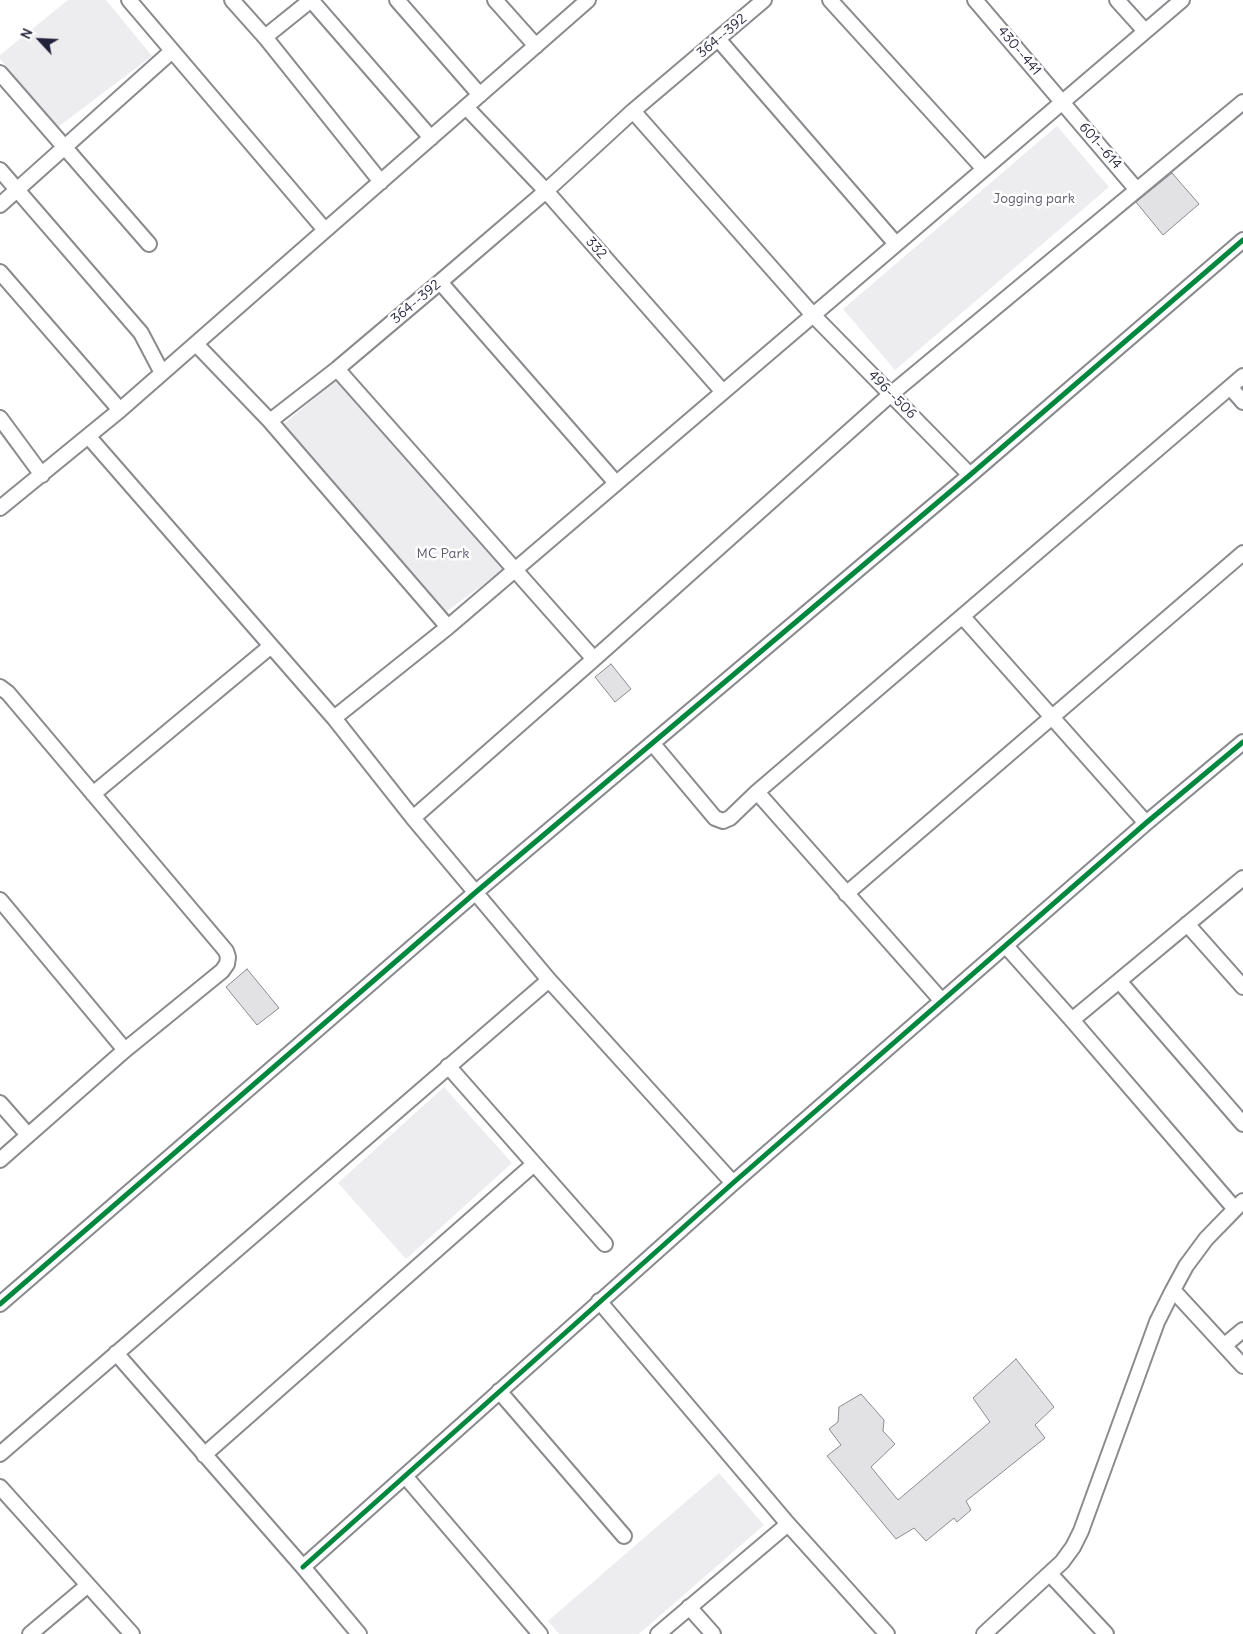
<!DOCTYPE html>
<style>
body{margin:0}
#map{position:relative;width:1243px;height:1634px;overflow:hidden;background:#fff;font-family:Delius,sans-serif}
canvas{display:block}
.north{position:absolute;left:15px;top:15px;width:50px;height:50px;-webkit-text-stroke:4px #fff;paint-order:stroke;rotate:295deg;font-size:14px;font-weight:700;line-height:20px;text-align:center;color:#22223b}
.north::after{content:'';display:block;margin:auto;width:18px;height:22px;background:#22223b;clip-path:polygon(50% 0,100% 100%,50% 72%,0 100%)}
</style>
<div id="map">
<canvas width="1243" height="1634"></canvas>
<div class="north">N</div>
</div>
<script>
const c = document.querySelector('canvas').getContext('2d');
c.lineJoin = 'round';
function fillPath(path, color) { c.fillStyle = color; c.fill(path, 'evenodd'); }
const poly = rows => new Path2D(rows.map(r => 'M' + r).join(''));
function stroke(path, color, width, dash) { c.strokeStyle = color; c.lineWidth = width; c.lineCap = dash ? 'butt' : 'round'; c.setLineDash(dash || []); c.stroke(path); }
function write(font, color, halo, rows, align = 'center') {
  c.font = font + ' Delius,sans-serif'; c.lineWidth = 5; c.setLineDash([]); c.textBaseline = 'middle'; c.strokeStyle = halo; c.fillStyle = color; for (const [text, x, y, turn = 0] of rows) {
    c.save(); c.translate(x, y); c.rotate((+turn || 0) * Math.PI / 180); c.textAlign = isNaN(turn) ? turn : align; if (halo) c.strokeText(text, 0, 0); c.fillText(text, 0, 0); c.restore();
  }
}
fillPath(poly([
 [68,0,106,0,152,56,58,127,0,59,0,55],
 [1057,126,1109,187,895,370,843,309],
 [337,379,504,569,446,612,284,424],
 [444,1087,512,1163,406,1259,338,1183],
 [719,1473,764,1525,639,1634,559,1634,548,1621]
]), '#ededef');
const building = poly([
 [1172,173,1199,204,1163,235,1136,202,1172,173],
 [611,664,631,689,615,702,595,677,611,664],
 [247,969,279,1008,257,1025,226,987,247,969],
 [1016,1359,1054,1407,1035,1425,1045,1438,966,1501,971,1510,957,1522,954,1518,926,1541,914,1528,896,1539,827,1456,841,1445,829,1429,838,1422,839,1407,861,1394,884,1420,883,1431,895,1444,871,1467,898,1500,990,1422,973,1398,1016,1359]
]);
fillPath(building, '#e2e2e4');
stroke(building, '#8a8a8f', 1);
const minor = poly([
 [129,0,325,230],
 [232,0,265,37],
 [311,0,265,37,381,182],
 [311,0,431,138],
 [397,0,480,95],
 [495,0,536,46],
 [830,0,984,169],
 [975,0,1137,190],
 [1117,0,1145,31],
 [718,39,896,244],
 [0,73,149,244],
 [466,107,546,191,723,392],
 [633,111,813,315,970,475],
 [0,170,141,333,162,373],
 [0,205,172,51],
 [0,272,120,410],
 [440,282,616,483],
 [196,344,270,421],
 [337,369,594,659],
 [1230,387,1243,402],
 [0,418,42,475],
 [88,436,334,718,413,818,549,980,733,1183],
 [0,508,120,410,588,0],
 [963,617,1146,823],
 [448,627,270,421,337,369,440,282,546,191,633,111,764,0],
 [0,687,8,693,226,951,228,957,227,964,222,971,125,1050,0,1160],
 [334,718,448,627,1182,0],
 [653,744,715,818,723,821,730,818,757,792,1243,376],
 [757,792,942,1001],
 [93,794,271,646],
 [413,818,594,659,891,394,1243,102],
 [846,894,1243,553],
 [0,900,125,1050],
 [1187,924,1243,987],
 [1006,946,1072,1020,1235,1209],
 [1119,981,1243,1124],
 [1072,1020,1243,878],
 [448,1066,605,1244],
 [0,1103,28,1135],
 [1173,1290,1243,1366],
 [599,1301,788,1524],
 [0,1304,476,892,970,475,1243,240],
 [1225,1345,1243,1330],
 [116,1353,303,1567,359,1634],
 [499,1391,624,1536],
 [0,1454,549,980],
 [204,1455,534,1164],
 [405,1476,540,1634],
 [0,1487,132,1634],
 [303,1567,733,1183,1146,823,1243,742],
 [1050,1574,1106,1634],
 [689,1607,713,1634],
 [30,1634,88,1585],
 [658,1634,788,1524,887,1634],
 [984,1634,1062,1562,1073,1547,1081,1531,1157,1322,1173,1290,1186,1266,1206,1239,1243,1201]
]);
stroke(minor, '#8a8a8f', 18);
stroke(minor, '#fff', 14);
stroke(poly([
 [0,1304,476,892,970,475,1243,240],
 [303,1567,733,1183,1146,823,1243,742]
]), '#00873e', 5);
write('14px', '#22223b', '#fff', [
 ["364--392",722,36,-40],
 ["430--441",1019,51,50],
 ["601--614",1100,146,49],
 ["332",596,248,49],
 ["364--392",416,302,-40],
 ["496--506",892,395,45]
]);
write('14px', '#5b5b6d', '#fff', [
 ["Jogging park",1034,199],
 ["MC Park",443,554]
]);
</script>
